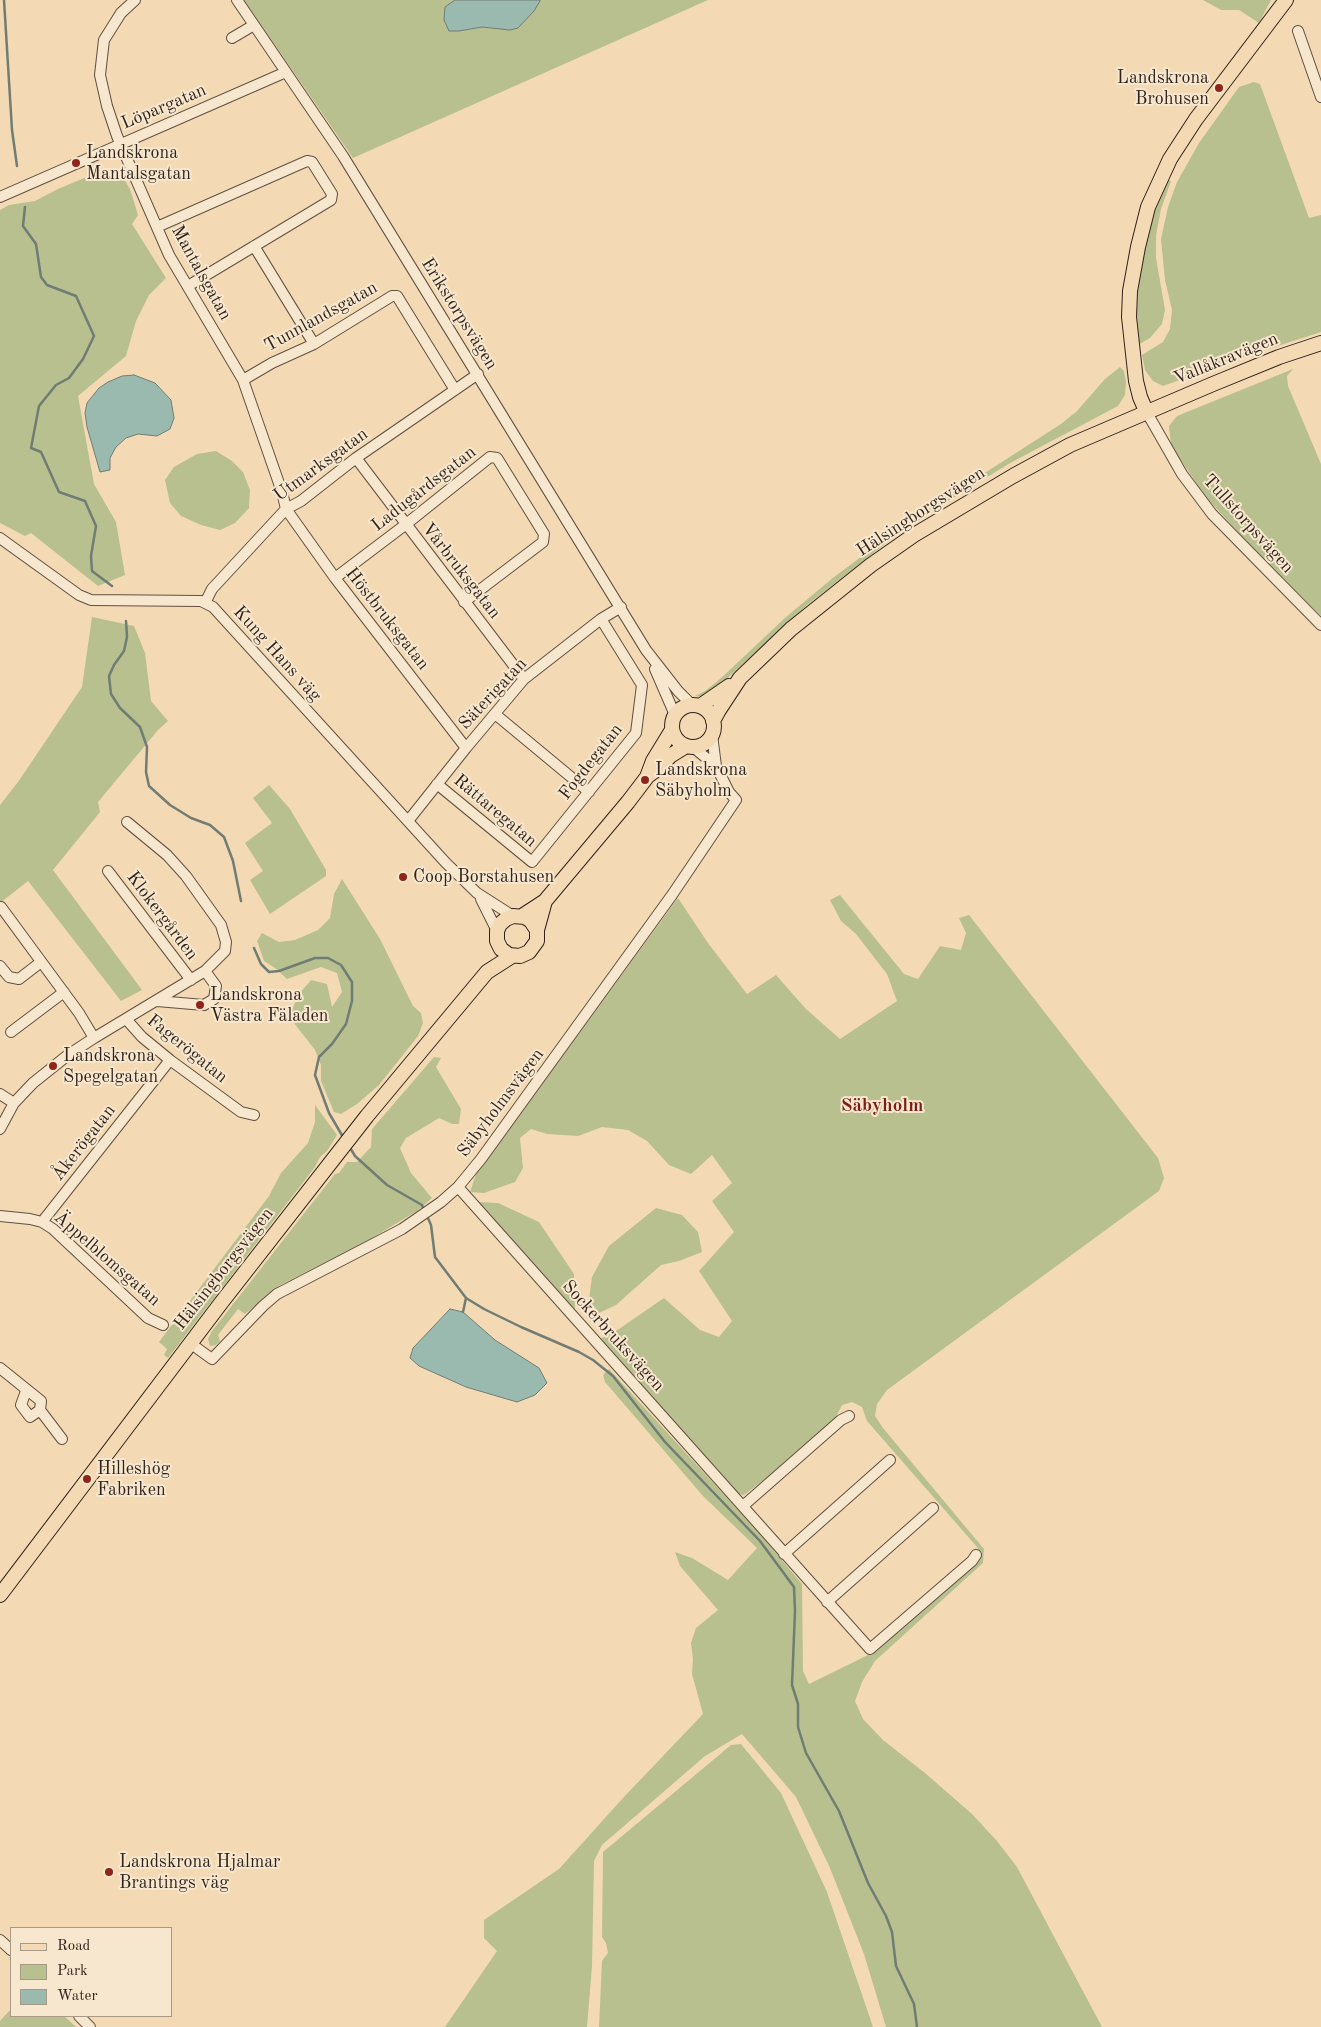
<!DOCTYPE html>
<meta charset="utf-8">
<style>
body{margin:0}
#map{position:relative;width:1321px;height:2027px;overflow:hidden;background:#f3dab4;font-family:"Old Standard TT",serif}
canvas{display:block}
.legend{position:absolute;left:10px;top:1927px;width:162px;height:90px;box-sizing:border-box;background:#f7e7ce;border:1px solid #a89886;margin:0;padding:6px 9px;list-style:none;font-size:15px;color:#31221b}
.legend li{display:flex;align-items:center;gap:10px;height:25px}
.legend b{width:25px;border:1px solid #a89886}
</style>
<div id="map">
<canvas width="1321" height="2027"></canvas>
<ul class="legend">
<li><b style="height:6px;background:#f3dab4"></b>Road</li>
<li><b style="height:14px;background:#b8c08f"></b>Park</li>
<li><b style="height:14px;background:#9bbaaf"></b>Water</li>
</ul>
</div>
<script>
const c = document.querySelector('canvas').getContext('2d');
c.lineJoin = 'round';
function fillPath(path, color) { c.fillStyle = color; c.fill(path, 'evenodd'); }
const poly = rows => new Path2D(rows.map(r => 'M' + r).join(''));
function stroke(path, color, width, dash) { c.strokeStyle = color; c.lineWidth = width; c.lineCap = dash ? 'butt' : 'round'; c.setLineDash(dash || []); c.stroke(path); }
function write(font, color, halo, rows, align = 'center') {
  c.font = font + ' "Old Standard TT",serif'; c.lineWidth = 4; c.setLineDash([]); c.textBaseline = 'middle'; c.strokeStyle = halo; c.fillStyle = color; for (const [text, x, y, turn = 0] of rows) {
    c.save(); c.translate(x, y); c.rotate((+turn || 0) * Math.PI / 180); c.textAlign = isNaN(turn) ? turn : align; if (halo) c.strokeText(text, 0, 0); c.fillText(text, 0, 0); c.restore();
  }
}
fillPath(poly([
 [244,0,708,0,353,158],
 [1203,0,1271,0,1259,23,1239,10,1221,10],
 [1254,82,1260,84,1309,218,1321,215,1321,332,1250,355,1163,386,1153,381,1145,370,1142,355,1163,342,1170,329,1172,310,1165,280,1161,239,1168,207,1177,182,1199,143,1239,87],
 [101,171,120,172,130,189,138,215,132,224,166,278,149,295,136,321,126,356,78,396,94,484,116,522,125,575,98,586,31,533,25,536,0,523,0,210,9,205,35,201,58,189],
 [1168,180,1171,181,1161,209,1156,235,1156,258,1165,310,1162,324,1150,338,1138,345,1137,309,1138,282,1145,243,1156,207],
 [1120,367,1124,371,1126,382,1125,395,1118,406,1012,462,946,502,890,540,807,605,707,697,695,696,705,691,720,679,786,617,834,577,877,545,938,503,1061,424,1077,411,1105,379],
 [1293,369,1287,376,1288,386,1321,464,1321,616,1260,556,1205,496,1171,445,1169,426,1177,416],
 [216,451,232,461,243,472,250,490,249,508,235,523,220,530,201,525,181,516,170,503,165,480,174,467,197,454],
 [92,617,134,626,145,653,151,701,168,721,158,730,98,802,100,812,53,870,142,990,121,1001,28,881,0,903,0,805,18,782,82,687],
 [269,785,290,809,326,870,326,876,270,914,250,880,263,871,245,843,272,823,253,798],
 [342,879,380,939,413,1006,421,1013,423,1023,418,1036,379,1085,357,1104,341,1114,334,1112,321,1081,321,1065,315,1050,294,1023,290,1014,299,994,311,980,327,984,332,1007,342,992,337,973,321,967,287,979,275,968,264,961,257,941,262,933,279,942,295,940,318,930,330,918,334,894],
 [840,895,904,974,918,979,940,946,961,950,966,933,959,918,969,915,1158,1158,1164,1178,1159,1191,887,1390,877,1404,875,1416,883,1428,984,1549,983,1563,875,1661,862,1682,855,1701,863,1719,883,1740,925,1773,972,1814,997,1841,1017,1867,1102,2027,886,2027,864,1954,830,1868,796,1797,742,1734,705,1756,602,1845,594,1861,592,1966,587,2027,445,2027,497,1951,484,1938,484,1920,559,1869,623,1798,703,1714,692,1674,693,1659,691,1643,696,1628,718,1610,680,1566,675,1552,692,1558,728,1580,757,1548,703,1496,605,1382,603,1375,609,1369,760,1534,802,1584,803,1671,809,1684,872,1653,979,1561,980,1552,977,1547,867,1421,862,1407,852,1402,842,1405,835,1419,785,1464,744,1495,738,1494,613,1357,600,1339,616,1331,664,1298,700,1330,719,1337,732,1321,699,1271,734,1232,712,1201,732,1183,712,1155,691,1174,669,1165,647,1141,628,1130,602,1127,578,1136,547,1134,531,1129,520,1138,523,1168,515,1182,484,1193,470,1192,476,1174,678,898,708,943,747,994,776,975,806,1009,840,1039,897,1001,887,974,856,934,841,921,830,900],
 [434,1057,441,1058,436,1067,461,1109,459,1124,452,1124,439,1118,406,1138,400,1148,411,1173,432,1198,417,1211,362,1244,280,1285,245,1314,238,1309,218,1335,220,1341,216,1345,210,1346,208,1339,212,1331,335,1174,339,1173,347,1162,357,1162,371,1147,372,1129],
 [315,1105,337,1135,327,1151,320,1157,315,1167,168,1358,164,1355,167,1349,159,1342,269,1196,281,1173,308,1143,315,1122],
 [478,1202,498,1203,539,1222,574,1274,575,1310,570,1308],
 [656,1208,682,1215,698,1232,702,1252,679,1261,661,1265,616,1305,599,1313,589,1300,592,1277,609,1246],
 [741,1744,781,1793,827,1892,873,2027,599,2027,602,1961,608,1953,606,1943,602,1937,603,1852,731,1745],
 [11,2009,11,2016,64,2016,76,2027,0,2027,0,2021]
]), '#b8c08f');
const water = poly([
 [455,0,540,0,540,1,534,11,518,28,510,30,482,27,459,31,449,31,444,20,445,7,455,0],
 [134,375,155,383,171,400,174,418,170,429,157,436,138,434,126,438,116,447,110,458,110,470,100,472,87,427,85,413,87,403,99,388,108,382,122,376,134,375],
 [450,1309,463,1312,495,1340,539,1368,547,1383,535,1395,517,1402,466,1387,419,1366,410,1358,413,1348,450,1309]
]);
fillPath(water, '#9bbaaf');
stroke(water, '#717d74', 1);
stroke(poly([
 [4,0,12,130,17,166],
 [25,207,23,226,36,244,41,277,47,285,76,296,94,336,83,359,69,378,56,385,39,406,31,448,41,452,59,492,85,501,96,526,91,556,92,571,112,586],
 [126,621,127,637,124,651,114,665,109,676,111,694,120,708,140,727,147,747,146,772,149,786,170,805,191,818,210,825,224,837,233,861,241,901],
 [254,948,261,964,269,972,279,971,315,958,328,958,341,965,352,982,352,1001,346,1024,332,1044,319,1057,315,1075,329,1113,343,1137],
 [349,1146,355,1156,387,1185,422,1205,424,1211],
 [427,1216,431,1225,435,1257,466,1298,484,1309,521,1327,579,1352,593,1360,613,1376,665,1442,760,1541,794,1587,795,1611,792,1685,798,1704,798,1727,806,1753,839,1811,868,1883,886,1916,892,1932,896,1966,914,2004,917,2027],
 [463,1312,466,1298]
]), '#717d74', 2.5);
const minor = poly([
 [135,0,121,13,104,40,100,75,107,106,117,136,169,255,243,380,282,492,286,509,335,578,466,748],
 [237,0,343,156,646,650,678,691,692,705],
 [1298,31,1321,97],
 [232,38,254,25],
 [0,197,286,72],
 [157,227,307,161,312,162,332,194,331,200,188,286],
 [254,246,314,344],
 [243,380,272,363,314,344,392,296,397,296,455,390],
 [1146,411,1182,474,1212,514,1321,625],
 [356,458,524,679],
 [0,538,79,595,91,600,201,601,213,607,446,863,477,893,513,916],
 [335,578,405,525,490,457,497,458,544,534,543,542,464,602],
 [205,603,212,589,286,509,301,501,356,458,478,374],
 [655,669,675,715],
 [495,714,589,792],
 [693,747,716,766],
 [437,784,532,862,636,733,642,685,601,619],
 [408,821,466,748,524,679,601,619,621,607],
 [127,822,167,855,186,876,221,925,226,942,225,951,205,971],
 [108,871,191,980],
 [481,899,497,931],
 [1,907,79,1013,94,1038],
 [0,966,9,977,19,979,41,962],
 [126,1019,142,1037,170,1060,241,1112,254,1115],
 [11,1032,64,992],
 [0,1094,14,1103],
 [0,1129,14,1103,33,1083,68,1055,94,1038,205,971,216,986,214,999,204,1005,157,1001],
 [458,1187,870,1649,972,1561,976,1555],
 [0,1216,30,1219,42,1222,53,1229,148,1318,163,1325],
 [42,1222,170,1060],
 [190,1343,212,1359,263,1306,277,1294,402,1229,441,1202,458,1187,481,1159,672,895,736,800,729,792,716,766,712,735],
 [0,1368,41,1401,40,1410,30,1417,21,1405,26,1391],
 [40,1410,62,1439],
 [743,1506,841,1420,849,1416],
 [784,1554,890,1460],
 [827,1602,933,1508],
 [0,1940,11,1950],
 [79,2016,90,2027]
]);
const major = poly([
 [1146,411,1140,397,1136,381,1129,317,1130,291,1138,247,1148,207,1170,159,1196,119,1286,0],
 '672 726a21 21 0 1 1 42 0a21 21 0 1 1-42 0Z',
 [700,706,729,686],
 [713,721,719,710,740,678,791,629,871,565,914,535,1013,476,1070,445,1213,384,1279,357,1321,343],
 [649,775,660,767,670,756,686,746],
 [522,916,545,901,628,802,647,777,653,761,672,730],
 [537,930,531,921,525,917,513,916,506,919,500,924,497,931,497,941,501,949,509,955,520,956,529,952,537,941,537,930,545,901],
 [0,1595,221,1303,367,1116,487,972,512,956]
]);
stroke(minor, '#625041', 12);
stroke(major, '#31221b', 16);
stroke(minor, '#f7e7ce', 10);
stroke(major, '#f3dab4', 14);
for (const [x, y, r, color] of [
 [1219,88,5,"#8f2418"],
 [76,163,5,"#8f2418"],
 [645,780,5,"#8f2418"],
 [403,877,5,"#8f2418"],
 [200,1005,5,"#8f2418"],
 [53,1066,5,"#8f2418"],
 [87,1479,5,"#8f2418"],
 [109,1872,5,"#8f2418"]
]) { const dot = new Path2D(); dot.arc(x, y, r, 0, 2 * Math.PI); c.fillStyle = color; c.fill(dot); stroke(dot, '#f7e7ce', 2); }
write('18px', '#31221b', '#f7e7ce', [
 ["Landskrona",1209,78,"right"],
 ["Brohusen",1209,99,"right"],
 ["Landskrona",86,153],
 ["Mantalsgatan",86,174],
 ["Landskrona",655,770],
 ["Säbyholm",655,791],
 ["Coop Borstahusen",413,877],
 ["Landskrona",210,995],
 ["Västra Fäladen",210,1016],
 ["Landskrona",63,1056],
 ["Spegelgatan",63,1077],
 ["Hilleshög",97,1469],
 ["Fabriken",97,1490],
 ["Landskrona Hjalmar",119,1862],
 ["Brantings väg",119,1883]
], 'left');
write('18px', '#31221b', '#f7e7ce', [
 ["Löpargatan",164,107,-23],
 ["Mantalsgatan",201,273,61],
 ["Erikstorpsvägen",459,314,58],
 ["Tunnlandsgatan",321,317,-29],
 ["Vallåkravägen",1226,359,-22],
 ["Utmarksgatan",321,465,-36],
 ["Ladugårdsgatan",424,489,-38],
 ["Hälsingborgsvägen",921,512,-33],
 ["Tullstorpsvägen",1248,524,48],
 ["Vårbruksgatan",461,571,52],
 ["Höstbruksgatan",387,619,52],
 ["Kung Hans väg",277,654,48],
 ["Säterigatan",493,694,-47],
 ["Fogdegatan",591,762,-52],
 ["Rättaregatan",495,811,40],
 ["Klokergården",162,916,53],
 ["Fagerögatan",187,1049,39],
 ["Säbyholmsvägen",501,1103,-53],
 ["Åkerögatan",84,1143,-52],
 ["Äppelblomsgatan",107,1259,41],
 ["Hälsingborgsvägen",224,1269,-52],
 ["Sockerbruksvägen",613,1336,48]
]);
write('bold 19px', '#7a1f14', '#f7e7ce', [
 ["Säbyholm",882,1106]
]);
</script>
